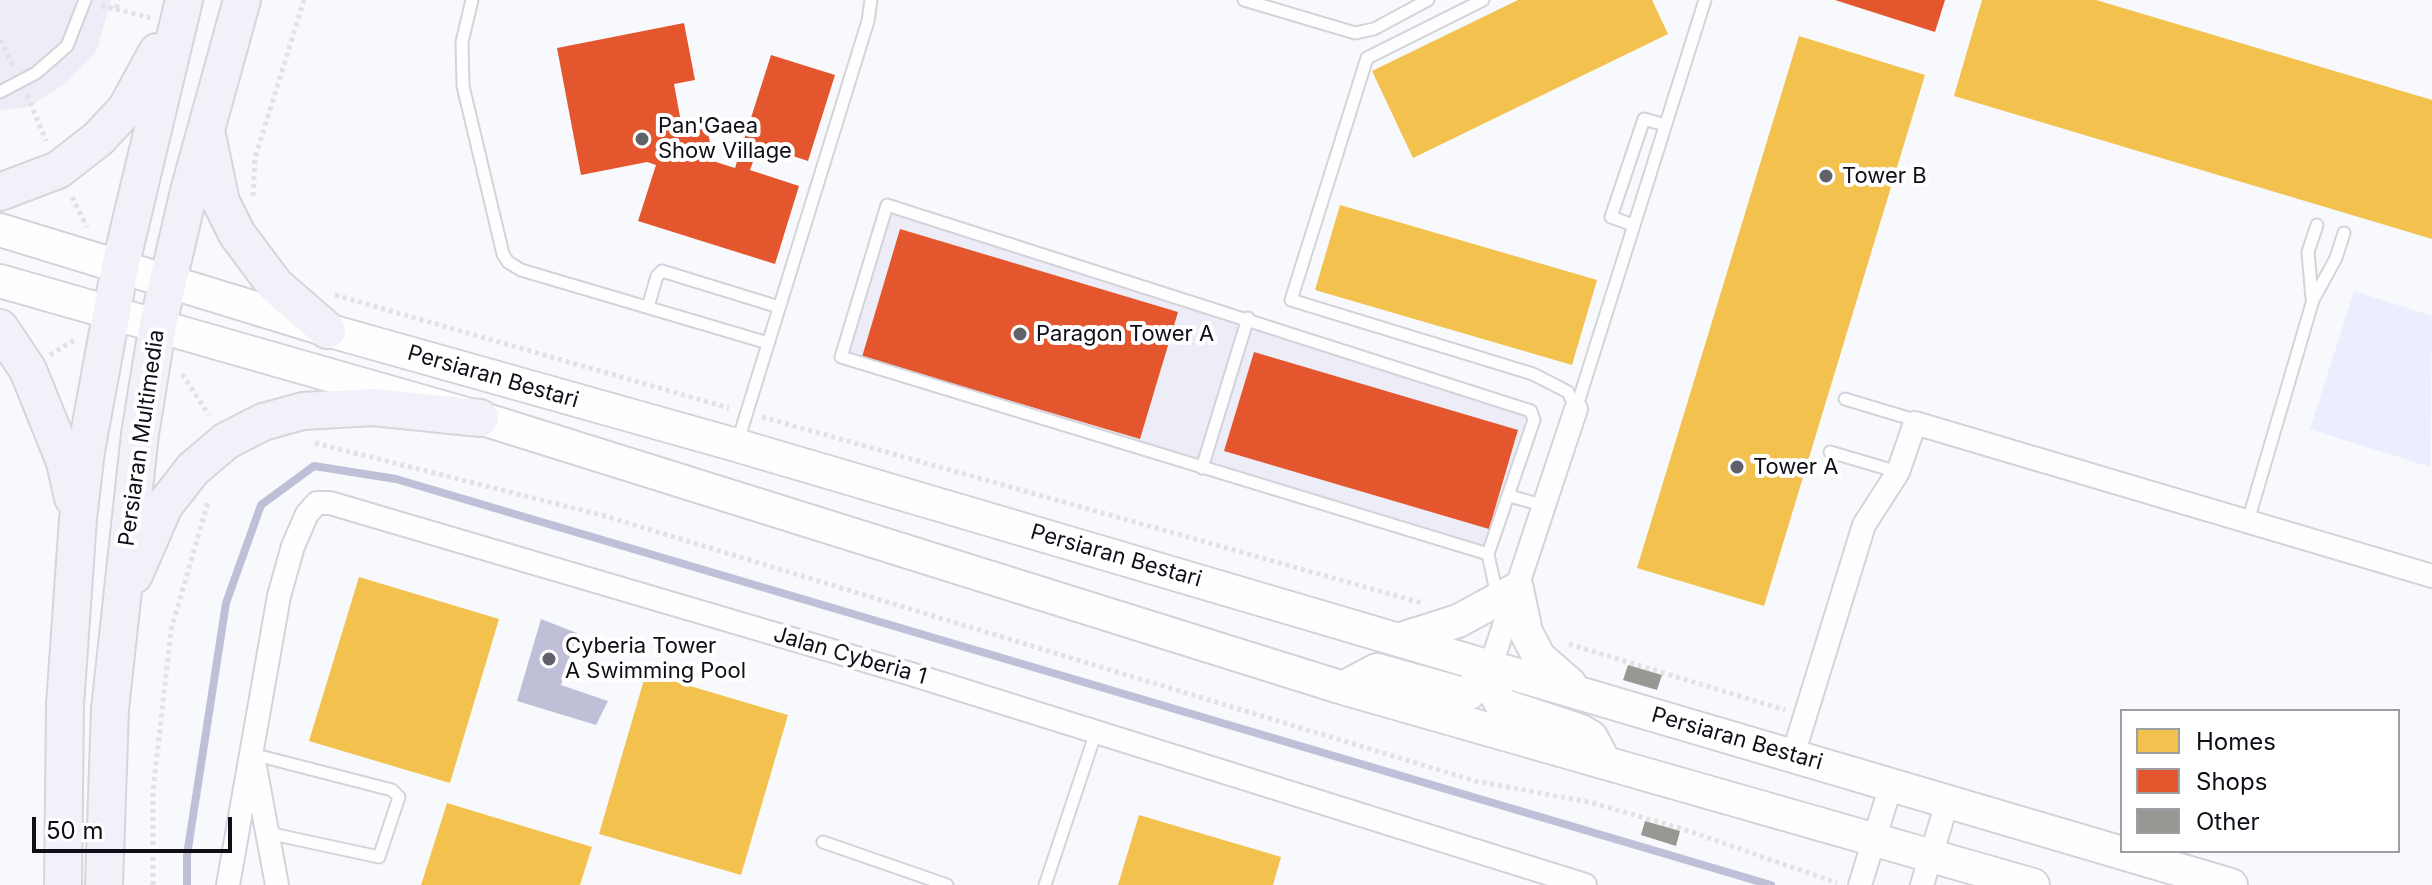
<!DOCTYPE html>
<style>
body{margin:0}
#map{position:relative;width:2432px;height:885px;overflow:hidden;background:#f8f9fc;font-family:Inter,sans-serif}
canvas{display:block}
.legend{position:absolute;left:2120px;top:709px;width:280px;height:144px;box-sizing:border-box;background:#fff;border:2px solid #9f9fa3;margin:0;padding:10px 14px;list-style:none;font-size:24px;color:#100f18}
.legend li{display:flex;align-items:center;gap:16px;height:40px}
.legend b{width:40px;border:2px solid #9f9fa3}
.scale{position:absolute;left:32px;top:817px;width:200px;height:36px;box-sizing:border-box;border:4px solid #100f18;border-top:0;padding-left:10px;font-size:24px;line-height:28px;white-space:nowrap;color:#100f18;-webkit-text-stroke:6px #fff;paint-order:stroke}
</style>
<div id="map">
<canvas width="2432" height="885"></canvas>
<ul class="legend">
<li><b style="height:22px;background:#f2c14e"></b>Homes</li>
<li><b style="height:22px;background:#e4572e"></b>Shops</li>
<li><b style="height:22px;background:#979794"></b>Other</li>
</ul>
<div class="scale">50 m</div>
</div>
<script>
const c = document.querySelector('canvas').getContext('2d');
c.lineJoin = 'round';
function fillPath(path, color) { c.fillStyle = color; c.fill(path, 'evenodd'); }
const poly = rows => new Path2D(rows.map(r => 'M' + r).join(''));
function stroke(path, color, width, dash) { c.strokeStyle = color; c.lineWidth = width; c.lineCap = dash ? 'butt' : 'round'; c.setLineDash(dash || []); c.stroke(path); }
function write(font, color, halo, rows, align = 'center') {
  c.font = font + ' Inter,sans-serif'; c.lineWidth = 8; c.setLineDash([]); c.textBaseline = 'middle'; c.strokeStyle = halo; c.fillStyle = color; for (const [text, x, y, turn = 0] of rows) {
    c.save(); c.translate(x, y); c.rotate((+turn || 0) * Math.PI / 180); c.textAlign = isNaN(turn) ? turn : align; if (halo) c.strokeText(text, 0, 0); c.fillText(text, 0, 0); c.restore();
  }
}
fillPath(poly([
 [0,0,111,0,96,52,66,83,29,107,0,110],
 [892,211,1527,417,1486,546,850,353]
]), '#ecedf6');
fillPath(poly([
 [2354,291,2432,316,2430,467,2310,429]
]), '#ecedfe');
fillPath(poly([
 [541,619,577,633,561,685,608,701,596,725,517,701]
]), '#bfc0d8');
fillPath(poly([
 [1518,0,1652,0,1668,34,1413,158,1372,71],
 [1982,0,2096,0,2432,100,2432,239,1954,96],
 [1799,36,1925,75,1764,606,1637,568],
 [1340,205,1597,280,1572,365,1315,290],
 [359,577,499,619,450,783,309,741],
 [646,673,788,715,741,875,599,834],
 [447,803,592,847,580,885,421,885],
 [1139,815,1281,857,1273,885,1118,885]
]), '#f2c14e');
fillPath(poly([
 [1835,0,1945,0,1935,32],
 [684,23,695,80,674,84,683,133,707,128,711,147,684,152,735,168,771,55,835,75,808,161,759,145,750,170,799,186,775,264,638,221,656,165,647,162,581,175,557,48],
 [900,229,1178,312,1140,439,862,357],
 [1254,352,1518,430,1489,529,1224,451]
]), '#e4572e');
stroke(poly([
 [187,885,187,855,226,603,261,505,314,466,396,479,1771,885]
]), '#bfc0d8', 8);
fillPath(poly([
 [1628,665,1662,675,1657,690,1623,680],
 [1645,821,1680,831,1676,846,1641,835]
]), '#979794');
const lane = poly([
 [472,0,462,42,463,86,503,254,508,262,521,270,768,343],
 [1244,0,1355,33,1374,29,1428,0],
 [1483,0,1367,58,1291,300,1533,374,1568,392,1576,409],
 [0,92,36,73,67,46,85,0],
 [1633,225,1611,217,1644,119,1665,125],
 [2312,299,2308,252,2317,225],
 [648,307,657,276,662,271,779,307],
 [1845,399,1918,421],
 [1576,409,1705,0],
 [737,444,868,21,871,0],
 [1830,452,1898,472],
 [1202,468,1248,318],
 [1510,496,1545,506],
 [2248,521,2313,300,2336,258,2344,233],
 [1488,554,841,357,887,205,1531,411,1534,420,1488,554,1497,596],
 [252,754,392,790,399,797,379,857,268,833],
 [823,842,947,885],
 [1045,885,1096,732]
]);
const street = poly([
 [1491,665,1576,409],
 [1793,755,1864,525,1898,472,1915,423,2432,576],
 [255,767,277,885],
 [228,885,279,596,293,546,307,514,317,503,330,503,911,674,1585,885],
 [1860,885,1891,785],
 [1922,885,1947,803]
]);
const secondary = poly([
 [0,230,327,330,736,445,2231,885],
 [0,281,480,418,1343,688,2033,885],
 [1401,639,1458,621,1517,589,1526,632,1539,657,1570,684],
 [1491,665,1496,695,1502,705,1581,731,1591,737,1605,763],
 [1343,688,1377,670,1459,693,1469,693,1491,665]
]);
const primary = poly([
 [207,135,221,202,237,234,275,285,327,330],
 [0,192,58,170,98,139,126,109,157,52],
 [0,328,28,370,65,462,73,498],
 [134,575,164,506,193,469,226,441,263,422,303,411,373,407,480,418],
 [63,885,65,705,78,519,86,451,120,267,184,0],
 [104,885,110,709,140,434,158,324,189,191,242,0]
]);
stroke(lane, '#d3d4db', 15);
stroke(street, '#d3d4db', 26);
stroke(secondary, '#d3d4db', 36);
stroke(primary, '#d6d6d9', 40);
stroke(poly([
 [101,6,116,9,119,0],
 [116,9,150,18],
 [0,40,14,68],
 [27,95,46,141],
 [253,196,255,158,304,0],
 [72,197,87,227],
 [335,295,729,408],
 [50,355,76,339],
 [182,374,209,415],
 [762,417,1422,603],
 [315,443,605,516,1475,781,1589,802,1683,829,1837,883],
 [1569,644,1785,710],
 [153,885,153,791,171,630,208,502]
]), '#e2e2e3', 5, [4, 4]);
stroke(lane, '#fefeff', 11);
stroke(street, '#fefeff', 22);
stroke(secondary, '#fefeff', 32);
stroke(primary, '#f1f1f9', 36);
for (const [x, y, r, color] of [
 [642,139,8,"#616168"],
 [1826,176,8,"#616168"],
 [1020,334,8,"#616168"],
 [1737,467,8,"#616168"],
 [549,659,8,"#616168"]
]) { const dot = new Path2D(); dot.arc(x, y, r, 0, 2 * Math.PI); c.fillStyle = color; c.fill(dot); stroke(dot, '#fff', 3); }
write('22px', '#100f18', '#fff', [
 ["Pan'Gaea",658,126],
 ["Show Village",658,151],
 ["Tower B",1842,176],
 ["Paragon Tower A",1036,334],
 ["Tower A",1753,467],
 ["Cyberia Tower",565,646],
 ["A Swimming Pool",565,671]
], 'left');
write('22px', '#100f18', '#fff', [
 ["Persiaran Bestari",493,377,16],
 ["Persiaran Multimedia",142,438,-82],
 ["Persiaran Bestari",1116,556,16],
 ["Jalan Cyberia 1",850,656,16],
 ["Persiaran Bestari",1737,739,16]
]);
</script>
